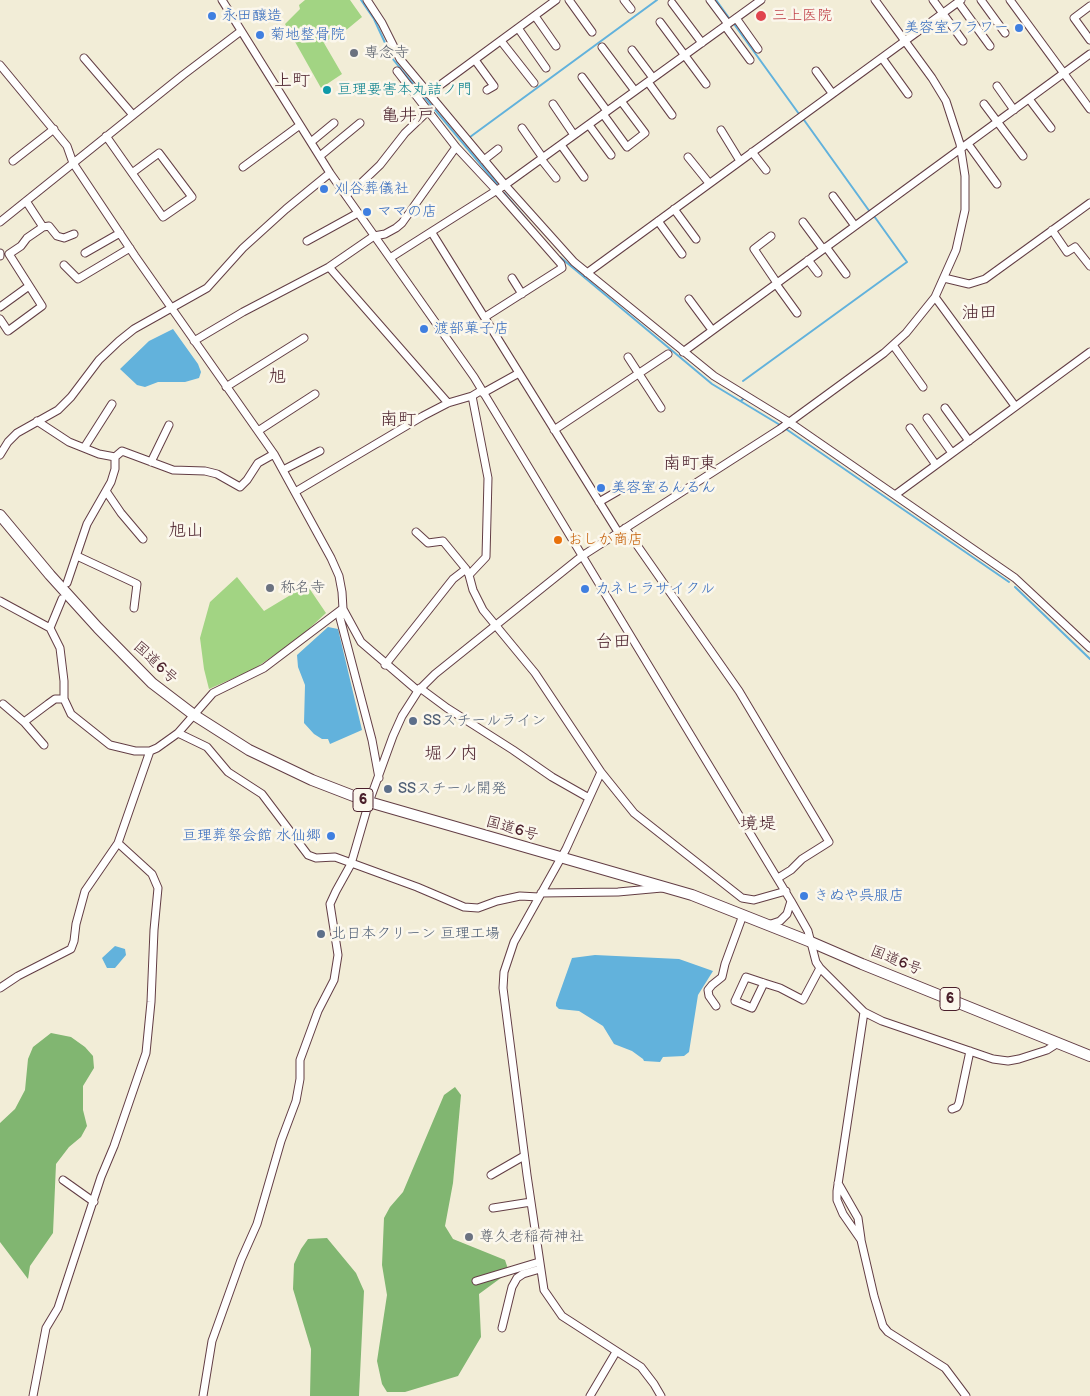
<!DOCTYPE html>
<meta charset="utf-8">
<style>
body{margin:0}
canvas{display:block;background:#f2edd7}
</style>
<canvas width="1090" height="1396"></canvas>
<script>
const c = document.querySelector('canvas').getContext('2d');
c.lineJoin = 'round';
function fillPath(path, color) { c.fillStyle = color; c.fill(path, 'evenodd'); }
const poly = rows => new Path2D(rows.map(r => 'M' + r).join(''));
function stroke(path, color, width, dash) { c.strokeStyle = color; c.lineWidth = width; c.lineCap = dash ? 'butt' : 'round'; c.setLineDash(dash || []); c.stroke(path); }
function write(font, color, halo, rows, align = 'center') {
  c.font = font + ' "Balsamiq Sans","Klee One",sans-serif'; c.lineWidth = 5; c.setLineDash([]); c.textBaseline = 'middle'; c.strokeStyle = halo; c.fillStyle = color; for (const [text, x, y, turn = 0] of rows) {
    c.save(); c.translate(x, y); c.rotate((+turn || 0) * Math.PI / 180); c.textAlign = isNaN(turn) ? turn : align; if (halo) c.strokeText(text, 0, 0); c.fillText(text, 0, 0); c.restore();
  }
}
fillPath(poly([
 [305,0,350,0,362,17,339,36,337,34,324,43,342,74,321,88,285,24,300,9,299,5],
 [237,577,264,611,307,585,326,613,299,638,254,669,209,689,204,669,200,638,210,602]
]), '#a2d483');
fillPath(poly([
 [51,1033,71,1037,85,1047,93,1056,94,1068,83,1086,83,1110,87,1126,81,1137,69,1147,56,1164,53,1233,30,1266,28,1279,0,1242,0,1123,15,1109,25,1090,28,1059,33,1047],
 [455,1087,461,1095,453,1183,445,1226,453,1239,505,1260,509,1272,479,1294,481,1337,458,1376,405,1392,387,1392,382,1384,377,1361,387,1295,382,1265,384,1218,390,1207,403,1192,444,1095],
 [327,1238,356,1273,364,1291,359,1396,310,1396,311,1349,293,1289,294,1264,301,1249,308,1239]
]), '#81b671');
fillPath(poly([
 [173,329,198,364,201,372,199,378,185,382,158,382,145,387,137,385,120,369,149,341],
 [328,627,338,629,362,730,330,744,328,739,322,739,314,734,304,723,305,685,298,667,297,655],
 [115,946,125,949,126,955,115,968,107,968,102,958],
 [595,955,679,959,713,971,698,995,689,1052,684,1056,663,1057,660,1062,644,1061,643,1059,632,1051,614,1044,603,1026,579,1011,559,1009,556,1006,556,1003,572,958]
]), '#62b2dc');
stroke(poly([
 [361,0,374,19,392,58,400,68,497,184],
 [716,0,729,18],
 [734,24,799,114],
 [804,120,870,212],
 [470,137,657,0],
 [504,193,527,220],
 [560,257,712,384,780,425],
 [743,381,907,262,874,216],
 [732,391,744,398,741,401],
 [786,429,1009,582],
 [1015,587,1090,659]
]), '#62b2dc', 2);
const minor = poly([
 [222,0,330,173,474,377,791,901,808,931,816,962,820,968,864,1012,882,1021,993,1059,1008,1061,1019,1059,1047,1050,1058,1043],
 [367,0,382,23,400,59,505,185,574,262,714,376,789,422,1015,578,1090,648],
 [569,0,592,32],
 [624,0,631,9],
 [710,0,728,24],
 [933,0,963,41],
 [981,0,1005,33],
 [1010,0,1090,109],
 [958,2,990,46],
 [672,3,702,43],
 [1090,6,1074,18,1090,40],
 [535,16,556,46],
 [736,18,758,49],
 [660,22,706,84],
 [725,26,750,60],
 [518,28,546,68],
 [501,41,534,83],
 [602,47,635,91],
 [632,50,653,78],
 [84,58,133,115],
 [882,58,908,94],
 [475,60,494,86,487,90],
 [0,65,67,146,73,163,135,256,274,454,331,558,339,576,342,592,343,609,340,618,372,740,379,778],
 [397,71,428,111],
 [816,71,832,93],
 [582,77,607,111],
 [648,82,672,115],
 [997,86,1014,110],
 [428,94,556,0],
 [1029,99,1051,128],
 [553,104,574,135],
 [984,104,1023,156],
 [603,114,627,147,645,133,621,101],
 [589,125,611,155],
 [522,128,543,158],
 [721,130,740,161],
 [106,136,132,173,163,217,192,197,159,153,132,173],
 [311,142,334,123],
 [968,144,997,184],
 [561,145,584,177],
 [752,152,766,170],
 [320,156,360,123],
 [688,157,709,183],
 [541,159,556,178],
 [484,160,498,149],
 [13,161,54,129],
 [243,167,300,125],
 [346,195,357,187,380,165,405,133,428,111,456,147],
 [833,196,855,226],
 [674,209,696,239],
 [658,221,682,254],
 [0,222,183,75,241,31],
 [803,222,823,249],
 [43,227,49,226,57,236,64,238,74,234],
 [1052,230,1067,252,1075,247,1090,266],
 [432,233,618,532],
 [771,236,754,249,777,283],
 [307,241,358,213],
 [826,247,846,274],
 [0,253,0,256],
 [85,253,120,233],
 [390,258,505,185,761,0],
 [808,260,818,273],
 [64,265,78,279,130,248],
 [329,267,448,403],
 [587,273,961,0],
 [512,278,522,294],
 [944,278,969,284,985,279,1090,203],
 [776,284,797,313],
 [935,297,1015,406],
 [689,299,712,330],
 [0,307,29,286],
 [0,319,8,331,42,306,9,254,21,246,27,238,43,227,26,201],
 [194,341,243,312,329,267,374,236,385,234,396,228,402,223,456,147,497,191,561,264,562,268,485,317],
 [893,345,923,387],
 [683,352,1090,54],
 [628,357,661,408],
 [226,387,304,338],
 [483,393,519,373],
 [472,396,488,478,486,557,469,575,473,590,483,610,535,673,601,772,634,813,742,898,754,900,786,891],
 [945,408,969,441],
 [927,418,952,453],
 [37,421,69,442,99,454,115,457,122,451,173,470,205,471,217,474,240,487,247,480,258,463,274,454],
 [910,428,936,465],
 [554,430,668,354],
 [258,431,315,394],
 [84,448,112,404],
 [0,455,8,442,17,433,58,410,71,397,99,360,119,341,134,329,207,288,243,248,286,209,330,173],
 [151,462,169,425],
 [283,470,320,451],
 [106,491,121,513,143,539],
 [295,492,423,416,448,403,472,396,482,390],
 [895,495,1090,352],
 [599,502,618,491],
 [625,528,739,691,829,842,802,859,791,870,778,878],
 [416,532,428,543,443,541,466,569],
 [77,556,137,584,134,608],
 [67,583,87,524,111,482,115,469,115,457],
 [0,601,50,628,60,648,64,681,64,699,71,714,110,745,135,751,150,751,157,748,178,733,213,693,264,668,342,609],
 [343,609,361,642,418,691],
 [50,628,62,599],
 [385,665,453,579,466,569,469,575],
 [420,688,447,708,513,750,552,777,589,798],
 [3,704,24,722],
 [178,733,207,747,228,772,262,794,308,855,316,858,335,857,417,887,464,907,478,908,497,901,520,896,539,897],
 [44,745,24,722,48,704,55,699,64,699],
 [601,772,566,849,514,942,504,972,503,988,527,1175,544,1290,562,1316,641,1367,654,1384,661,1396],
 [541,893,618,892,662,888],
 [768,925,780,921,787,914,791,901],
 [764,983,752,1008,735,1001,746,977,764,983,780,988,803,1000,820,968],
 [0,988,18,976,71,949,74,941,76,924,85,891,118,843,150,751],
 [716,1006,709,996,708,990,712,985,722,977,725,964,743,915],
 [864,1012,837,1191,837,1200,843,1214,861,1240,874,1296,883,1326,888,1332,945,1368,966,1396],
 [952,1109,957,1107,959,1103,970,1051],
 [491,1175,524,1156],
 [63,1180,94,1202],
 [838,1183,858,1218,861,1239],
 [493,1208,531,1202],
 [476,1281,539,1262],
 [502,1328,512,1287,517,1278,523,1274,540,1269],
 [33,1396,46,1328,58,1308,101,1177,114,1146,146,1053,151,1002,154,930,158,888,152,874,118,843],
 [203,1396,212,1341,241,1260,257,1224,281,1141,296,1101,300,1079,300,1060,318,1011,334,980,338,955,330,904,336,891,351,864,369,802,393,736,402,716,418,691,435,674,582,556,780,429,884,353,906,333,935,297,956,250,965,210,965,176,960,144,946,101,932,78,875,0],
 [590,1396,616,1352]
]);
const highway = poly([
 [0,515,50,575,98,628,152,683,194,715,249,750,312,780,369,802,692,895,811,942,862,964,1090,1056]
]);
stroke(minor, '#633e45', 9);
stroke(highway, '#633e45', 12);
stroke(minor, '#fff', 7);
stroke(highway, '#fff', 10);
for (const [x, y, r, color] of [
 [212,16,5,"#3f7fe0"],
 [761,16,6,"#e0444e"],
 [1019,28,5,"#3f7fe0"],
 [260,35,5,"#3f7fe0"],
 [354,53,5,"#6b7280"],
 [327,90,5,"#0f9aa8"],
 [324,189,5,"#3f7fe0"],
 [367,212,5,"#3f7fe0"],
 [424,329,5,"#3f7fe0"],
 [601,488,5,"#3f7fe0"],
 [558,540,5,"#e8710a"],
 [270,588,5,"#6b7280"],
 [585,589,5,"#3f7fe0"],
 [413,721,5,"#5c6f8a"],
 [388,789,5,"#5c6f8a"],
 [331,836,5,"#3f7fe0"],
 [804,896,5,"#3f7fe0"],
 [321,934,5,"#5c6f8a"],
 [469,1237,5,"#6b7280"]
]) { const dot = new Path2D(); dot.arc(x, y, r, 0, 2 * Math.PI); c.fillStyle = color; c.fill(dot); stroke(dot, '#fbf7ec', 2); }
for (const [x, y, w] of [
 [363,800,20],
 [950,999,20]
]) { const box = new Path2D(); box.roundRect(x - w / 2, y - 11.5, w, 23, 4); c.fillStyle = '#fbf7ec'; c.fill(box); stroke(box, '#4a1f2b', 1); }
write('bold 14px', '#4a1f2b', null, [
 ["6",363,800],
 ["6",950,999]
]);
write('15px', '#366cbe', '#fbf7ec', [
 ["永田醸造",222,16],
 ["美容室フラワー",1009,28,"right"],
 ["菊地整骨院",270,35],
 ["刈谷葬儀社",334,189],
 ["ママの店",377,212],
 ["渡部菓子店",434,329],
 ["美容室るんるん",611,488],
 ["カネヒラサイクル",595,589],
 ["亘理葬祭会館 水仙郷",321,836,"right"],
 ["きぬや呉服店",814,896]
], 'left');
write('15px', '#be3a42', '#fbf7ec', [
 ["三上医院",772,16]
], 'left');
write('15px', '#5b616d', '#fbf7ec', [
 ["専念寺",364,53],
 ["称名寺",280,588],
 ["尊久老稲荷神社",479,1237]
], 'left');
write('15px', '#0d838f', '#fbf7ec', [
 ["亘理要害本丸詰ノ門",337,90]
], 'left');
write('15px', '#c56008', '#fbf7ec', [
 ["おしか商店",568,540]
], 'left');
write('15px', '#4a1f2b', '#fbf7ec', [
 ["国道6号",155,663,43],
 ["国道6号",512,829,16],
 ["国道6号",896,961,22]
]);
write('15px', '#4e5e75', '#fbf7ec', [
 ["SSスチールライン",423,721],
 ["SSスチール開発",398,789],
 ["北日本クリーン 亘理工場",331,934]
], 'left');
write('18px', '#4a1f2b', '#fbf7ec', [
 ["上町",292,81],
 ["亀井戸",408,116],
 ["油田",979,313],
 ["旭",277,377],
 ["南町",398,420],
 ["南町東",690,464],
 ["旭山",186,531],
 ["台田",613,642],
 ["堀ノ内",451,754],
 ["境堤",758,824]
]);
</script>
